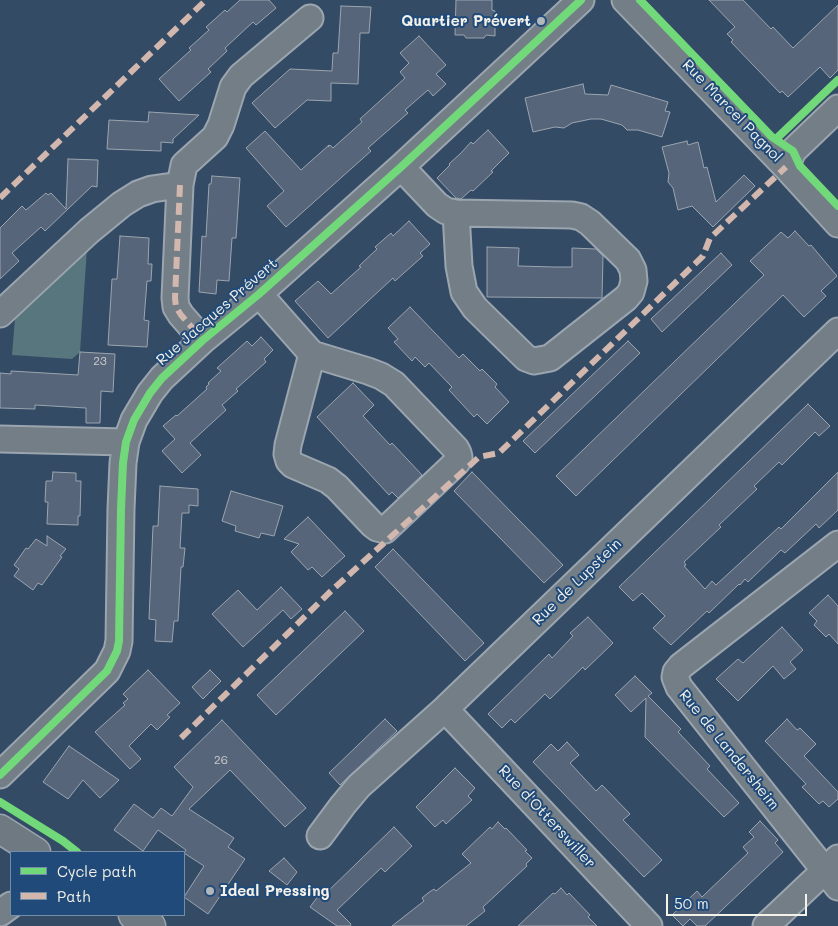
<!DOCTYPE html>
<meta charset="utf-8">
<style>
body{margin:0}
#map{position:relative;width:838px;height:926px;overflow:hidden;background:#344b65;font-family:Mali,sans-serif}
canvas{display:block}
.legend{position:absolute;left:10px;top:851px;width:175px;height:65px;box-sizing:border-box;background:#1f4a7a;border:1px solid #748da6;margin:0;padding:6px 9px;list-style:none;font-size:15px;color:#f4f1e8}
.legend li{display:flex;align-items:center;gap:10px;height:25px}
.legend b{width:25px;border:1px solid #748da6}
.scale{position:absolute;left:666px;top:894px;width:141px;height:22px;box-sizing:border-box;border:2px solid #f4f1e8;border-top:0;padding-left:6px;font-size:15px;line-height:18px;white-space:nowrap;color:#f4f1e8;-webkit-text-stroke:4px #1f4a7a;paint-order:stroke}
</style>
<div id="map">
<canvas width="838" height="926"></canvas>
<ul class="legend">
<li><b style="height:6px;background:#71d979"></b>Cycle path</li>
<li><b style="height:6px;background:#d1b7ad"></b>Path</li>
</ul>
<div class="scale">50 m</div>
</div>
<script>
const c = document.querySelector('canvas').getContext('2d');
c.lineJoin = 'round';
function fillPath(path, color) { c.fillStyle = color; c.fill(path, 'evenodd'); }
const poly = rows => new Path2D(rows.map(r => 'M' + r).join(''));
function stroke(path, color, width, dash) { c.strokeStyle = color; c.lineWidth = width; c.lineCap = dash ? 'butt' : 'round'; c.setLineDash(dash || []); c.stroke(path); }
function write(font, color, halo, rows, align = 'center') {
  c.font = font + ' Mali,sans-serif'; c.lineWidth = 4; c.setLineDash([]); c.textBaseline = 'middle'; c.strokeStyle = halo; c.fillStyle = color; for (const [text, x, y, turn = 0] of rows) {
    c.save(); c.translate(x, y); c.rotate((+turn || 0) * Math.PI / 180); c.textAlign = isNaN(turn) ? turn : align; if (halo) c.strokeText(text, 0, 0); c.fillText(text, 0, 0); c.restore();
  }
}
fillPath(poly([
 [87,248,80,352,72,359,12,355,15,318,23,304]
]), '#57767e');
const building = poly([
 [240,0,269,0,276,8,256,25,253,22,225,48,227,51,208,69,211,72,179,101,159,79,191,50,189,48,209,30,206,27,225,10,227,12,240,0],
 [456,0,492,0,492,10,495,11,495,36,486,35,484,38,466,38,464,35,455,35,456,0],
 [709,0,743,0,771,29,773,27,793,48,838,5,838,70,830,78,820,67,788,97,782,91,780,93,731,42,733,40,727,34,735,27,709,0],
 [341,6,371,7,369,33,360,33,358,84,331,83,331,101,307,100,275,128,252,103,290,69,332,71,333,53,338,53,341,6],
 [419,36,446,65,436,74,446,84,433,96,428,90,405,110,408,113,368,148,371,151,286,227,267,206,284,191,246,148,265,131,301,170,329,145,328,147,330,145,333,148,362,122,360,119,405,78,400,72,409,63,400,53,419,36],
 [583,84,585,94,608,95,611,85,668,102,665,111,670,112,662,137,638,130,627,130,622,125,601,119,591,119,572,123,564,128,555,127,533,132,525,98,583,84],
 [149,112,199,115,173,139,173,143,161,142,161,151,107,149,109,120,148,122,149,112],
 [488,130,509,153,491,171,493,172,473,191,471,190,461,199,456,198,437,178,450,165,449,164,461,153,471,142,473,144,488,130],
 [687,141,688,145,698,142,704,168,707,167,716,202,744,175,755,186,713,227,692,206,678,210,673,188,668,182,669,173,662,147,687,141],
 [68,159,98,160,97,187,92,186,45,231,41,227,12,253,19,261,0,279,0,228,22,206,26,210,46,193,48,195,51,193,66,209,68,159],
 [212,176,240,178,236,238,232,238,229,281,217,280,216,294,199,292,202,236,206,237,209,184,211,184,212,176],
 [409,221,430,244,420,253,423,256,395,281,393,278,328,338,295,301,318,281,331,294,361,267,359,266,377,249,375,247,391,233,393,236,409,221],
 [795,231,809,246,811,245,837,276,821,291,826,296,804,317,783,295,576,496,556,476,764,275,750,261,781,232,788,238,795,231],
 [120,236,149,238,148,264,152,264,151,281,147,281,144,320,149,321,147,347,108,345,112,279,117,279,120,236],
 [487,247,519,248,518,266,554,267,572,267,572,248,596,249,603,256,602,298,487,297,487,247],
 [721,253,732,265,662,332,651,319,721,253],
 [410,307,459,358,463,354,480,371,482,369,497,384,495,387,509,402,487,424,477,414,474,417,449,390,452,387,429,363,425,367,415,357,412,361,394,342,398,339,388,328,410,307],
 [261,337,273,350,264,359,266,362,236,389,238,391,222,405,226,410,190,443,201,455,182,473,162,451,175,439,163,426,176,415,177,416,207,389,206,387,209,384,208,383,221,371,217,368,247,341,252,346,261,337],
 [628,341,640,353,535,453,523,441,628,341],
 [80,352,115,354,113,392,101,391,100,423,86,423,86,408,35,405,35,409,0,408,0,373,11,374,11,371,78,375,80,352],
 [353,383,374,405,363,416,390,445,392,443,422,475,398,498,392,492,389,495,317,417,353,383],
 [808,404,830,426,819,436,815,432,782,465,779,462,754,486,757,489,719,525,721,527,684,562,686,565,684,566,705,589,712,581,716,585,779,527,781,529,838,472,838,510,819,528,816,524,785,553,781,550,748,582,745,579,740,585,739,584,709,613,707,611,671,645,653,628,665,616,642,593,633,601,619,587,808,404],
 [53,472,76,473,76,481,81,481,80,516,78,516,78,525,47,524,48,502,45,502,46,481,52,481,53,472],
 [472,472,563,565,544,583,454,491,472,472],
 [160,486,198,489,198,506,189,505,189,513,182,513,180,548,185,548,183,567,181,567,178,621,174,621,172,642,155,641,156,620,149,619,153,526,158,526,160,486],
 [231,491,283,506,274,536,261,533,259,538,235,531,236,526,222,521,231,491],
 [308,517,345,556,322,577,312,567,308,570,291,552,299,544,284,539,308,517],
 [47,536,66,549,60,556,62,557,42,585,38,583,33,590,14,576,19,569,14,565,26,548,28,549,36,539,47,546,47,536],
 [393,549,484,643,465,661,375,567,393,549],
 [281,587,302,609,291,619,283,610,243,647,212,614,238,590,257,610,281,587],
 [828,595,838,606,838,644,829,634,826,637,814,625,817,621,809,613,828,595],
 [345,611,364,631,276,715,257,695,345,611],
 [588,617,613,643,585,670,583,667,550,699,545,694,515,723,511,719,502,728,488,714,549,654,552,658,573,636,570,633,588,617],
 [782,627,803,650,790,662,796,669,784,679,773,666,738,701,716,679,738,659,743,663,782,627],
 [148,670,180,703,167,715,170,717,157,730,151,724,129,746,141,759,130,769,95,732,125,705,123,703,128,699,123,694,148,670],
 [210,670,221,681,203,699,192,687,210,670],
 [635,676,652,693,648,696,681,729,678,732,710,766,707,769,739,803,724,817,645,737,646,698,631,712,615,695,635,676],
 [385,719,397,731,340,785,329,773,385,719],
 [787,719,797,730,800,728,816,744,804,756,838,792,838,799,829,807,823,801,819,804,802,787,806,784,765,741,787,719],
 [222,720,306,808,285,827,230,770,189,809,234,838,228,847,245,859,208,914,184,897,204,866,184,853,186,850,158,830,143,851,114,830,134,804,153,818,161,808,172,816,193,787,174,767,222,720],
 [567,742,579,755,570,763,596,791,602,785,630,814,623,820,662,860,644,877,533,762,551,744,558,751,567,742],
 [69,746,119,780,100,798,83,780,68,799,43,782,69,746],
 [455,768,475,788,468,796,472,800,446,824,443,820,435,827,416,807,455,768],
 [760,821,778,840,775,843,783,852,705,926,697,926,690,919,683,926,672,915,697,891,702,897,748,853,743,847,754,837,749,832,760,821],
 [498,822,505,829,506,828,527,850,525,851,532,858,526,864,527,866,483,907,485,911,466,926,392,926,424,901,422,898,428,893,434,889,436,891,471,863,462,854,490,827,492,829,498,822],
 [394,827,412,846,385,872,381,868,337,910,351,924,350,926,337,926,310,907,319,895,322,897,394,827],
 [284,858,297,872,287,885,269,871,284,858],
 [561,888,567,895,569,893,590,915,588,917,597,926,518,926,553,893,555,894,561,888]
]);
fillPath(building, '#57657a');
stroke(building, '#9ba5af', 1);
const minor = poly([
 [625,0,786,167,838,224],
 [401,167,437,205,446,211,456,213,572,215,581,217,590,223,628,260,633,270,634,281,631,292,626,298,550,358,534,361,526,358,475,308,464,292,459,266,456,213],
 [786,167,793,151,838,108],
 [180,185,175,298,176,307,181,315,203,340],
 [259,294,312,354,288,445,287,454,289,461,293,465,328,480,337,487,373,525,377,528,385,530,457,462,459,457,458,453,456,449,394,384,381,376,368,371,312,354],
 [0,314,89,231,122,204,138,194,152,189,180,185,184,165,215,137,221,125,233,87,241,76,310,18],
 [0,439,126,442],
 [838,544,681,666,676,672,675,677,679,687,838,887],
 [445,709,649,926],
 [0,775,107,671,117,651,119,641,121,509,123,463,126,442,134,420,150,393,162,378,203,340,259,294,401,167,581,0],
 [320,836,343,805,359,786,445,709,838,331],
 [0,913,11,905],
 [766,926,838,858]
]);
const major = poly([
 [0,829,36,852],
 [133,915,151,926]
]);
stroke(minor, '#9ba5af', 29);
stroke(major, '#9ba5af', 31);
stroke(minor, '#737e87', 25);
stroke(major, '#6f7982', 28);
stroke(poly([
 [180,185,175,298,176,307,181,315,203,340],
 [0,198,206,0],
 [181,738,331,591,479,457,499,453,703,256,710,238,786,167]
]), '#d1b7ad', 6, [12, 6]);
stroke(poly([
 [640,0,772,137,793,151,800,166,838,206],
 [776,139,838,80],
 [0,775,107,671,117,651,119,641,121,509,123,463,126,442,134,420,150,393,162,378,203,340,259,294,401,167,581,0],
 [0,802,63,841,77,852]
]), '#71d979', 8);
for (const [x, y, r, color] of [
 [541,21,5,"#b1b7ba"],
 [210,891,5,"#b1b7ba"]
]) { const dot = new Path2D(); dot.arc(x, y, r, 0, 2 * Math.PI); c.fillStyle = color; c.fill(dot); stroke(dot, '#1f4a7a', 2); }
write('12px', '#cdcecc', null, [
 ["23",100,361],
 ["26",221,760]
]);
write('bold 15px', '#f4f1e8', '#1f4a7a', [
 ["Quartier Prévert",531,21],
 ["Ideal Pressing",220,891,"left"]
], 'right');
write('15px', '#f4f1e8', '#1f4a7a', [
 ["Rue Marcel Pagnol",732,111,46],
 ["Rue Jacques Prévert",217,312,-41],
 ["Rue de Lupstein",577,582,-44],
 ["Rue de Landersheim",729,750,51],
 ["Rue d'Otterswiller",547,817,47]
]);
</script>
